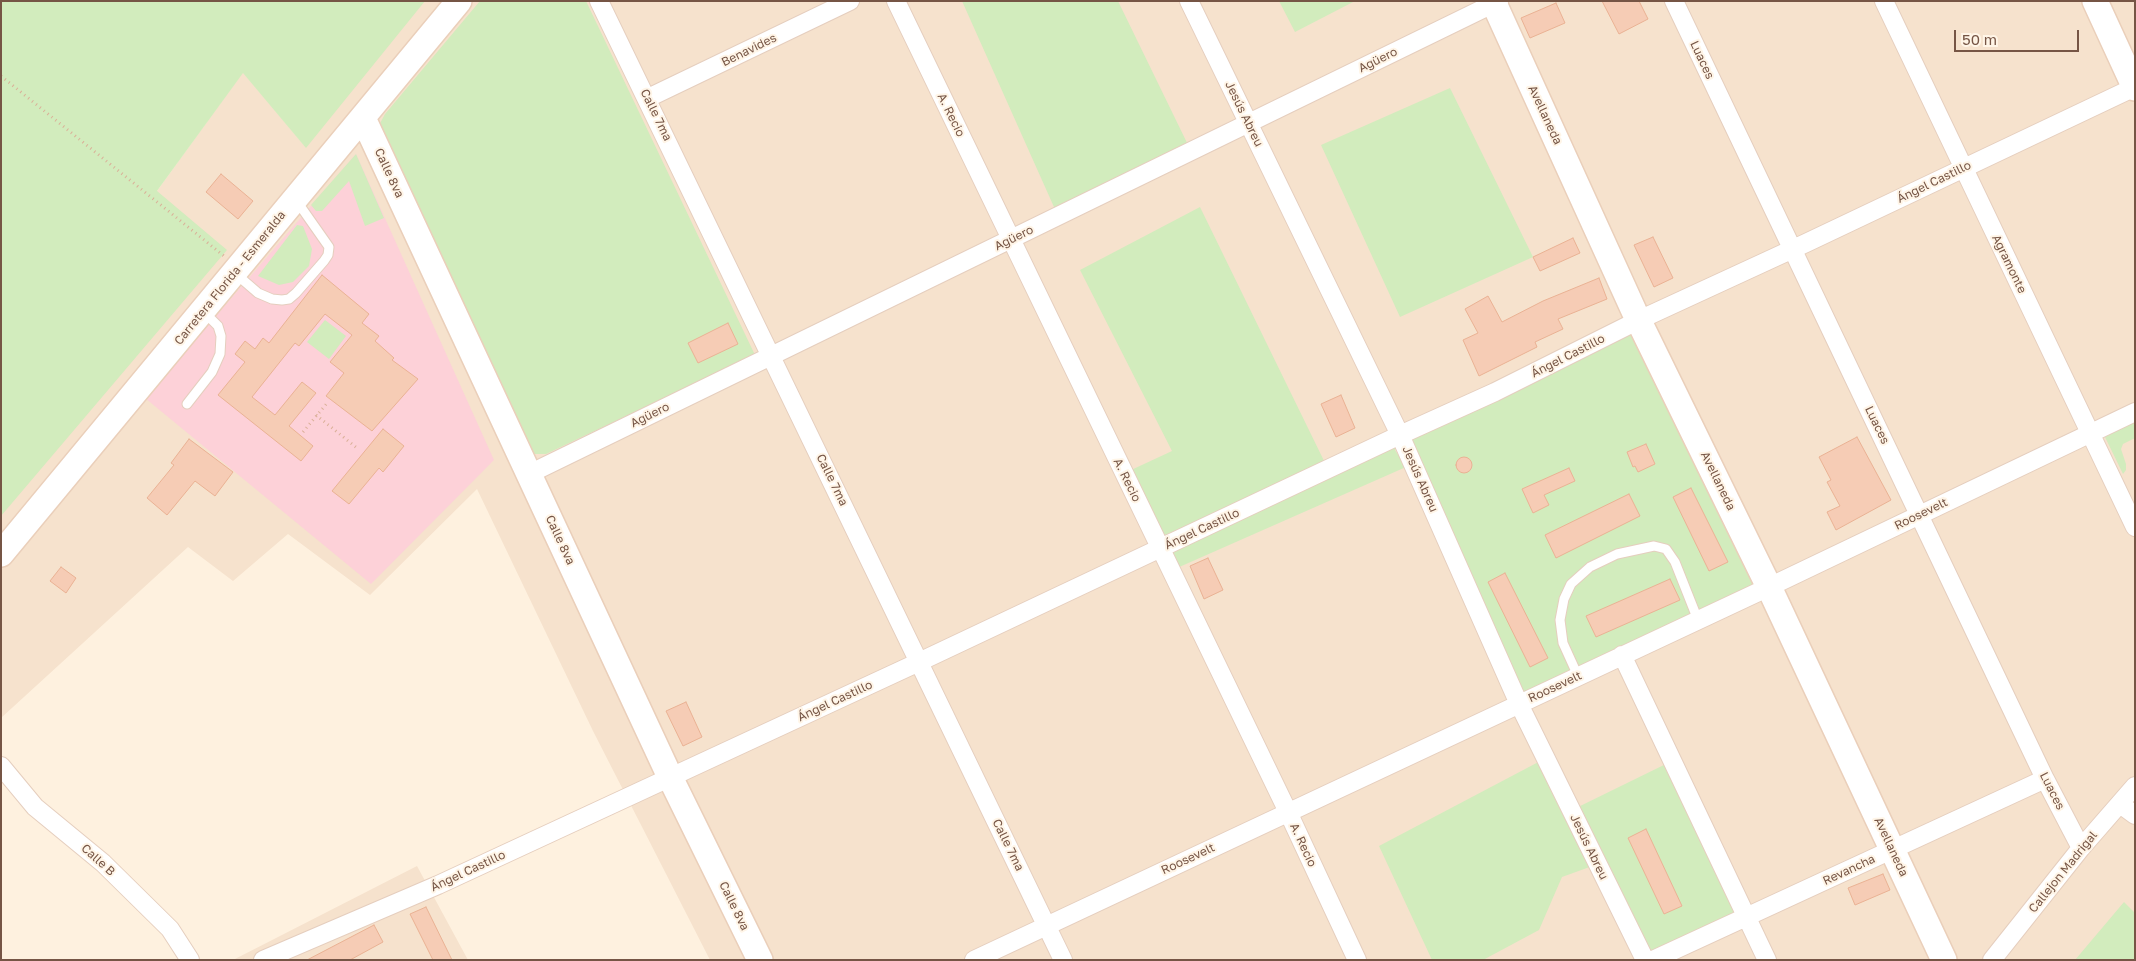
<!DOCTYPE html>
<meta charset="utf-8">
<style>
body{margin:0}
#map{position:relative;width:2136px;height:961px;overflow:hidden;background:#fef1df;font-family:"Golos Text",sans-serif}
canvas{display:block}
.frame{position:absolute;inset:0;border:2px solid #765545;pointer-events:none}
.scale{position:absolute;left:1954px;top:30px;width:125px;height:22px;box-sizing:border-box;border:2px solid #765545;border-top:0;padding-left:6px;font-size:15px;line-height:18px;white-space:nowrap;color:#765545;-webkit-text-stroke:4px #fff5e7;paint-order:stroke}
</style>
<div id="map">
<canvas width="2136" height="961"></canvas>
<div class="frame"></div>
<div class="scale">50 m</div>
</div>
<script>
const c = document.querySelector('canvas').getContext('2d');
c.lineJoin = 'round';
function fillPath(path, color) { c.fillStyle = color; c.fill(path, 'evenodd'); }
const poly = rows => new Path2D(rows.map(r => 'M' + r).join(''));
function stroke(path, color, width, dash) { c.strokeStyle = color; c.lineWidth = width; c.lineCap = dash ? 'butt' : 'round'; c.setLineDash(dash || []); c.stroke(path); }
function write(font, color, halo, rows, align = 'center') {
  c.font = font + ' "Golos Text",sans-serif'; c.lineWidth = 4; c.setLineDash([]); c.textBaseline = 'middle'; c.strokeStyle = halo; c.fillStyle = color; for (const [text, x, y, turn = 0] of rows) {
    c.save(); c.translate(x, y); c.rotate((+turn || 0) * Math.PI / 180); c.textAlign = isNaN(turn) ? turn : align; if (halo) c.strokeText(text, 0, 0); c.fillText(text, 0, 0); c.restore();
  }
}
fillPath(poly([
 [422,1,2135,1,2135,960,710,960,593,731,477,489,370,595,288,534,233,581,188,547,1,718,1,515,157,191,243,72,304,145],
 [417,866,468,960,233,960]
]), '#f6e2cd');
fillPath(poly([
 [356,154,494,460,371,584,145,398]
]), '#fdd1d8');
fillPath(poly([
 [1,1,425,1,306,148,243,73,157,191,227,250,1,516],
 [480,1,586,1,755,355,546,454,533,454,377,129,385,114],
 [962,1,1118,1,1191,151,1058,216],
 [1279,1,1355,1,1295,32],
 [1450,88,1533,257,1400,317,1321,145],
 [356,154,384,218,365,226,349,181,322,211,316,211,311,205],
 [1200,207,1328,469,1639,320,1769,587,1519,704,1400,435,1395,450,1406,467,1177,568,1171,554,1177,548,1212,531,1203,518,1163,536,1129,471,1172,451,1080,270],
 [297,225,303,226,312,249,309,266,293,282,279,285,258,276],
 [325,320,346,336,329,359,307,342],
 [2135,421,2135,438,2123,444,2121,449,2126,464,2126,470,2123,474,2105,437,2111,429],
 [1546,758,1572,810,1672,761,1747,917,1653,960,1598,864,1562,877,1539,930,1483,960,1432,960,1379,846],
 [2124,902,2135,913,2135,960,2075,960]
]), '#d2ecbd');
const building = poly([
 [1602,1,1639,1,1648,19,1619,34,1602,1],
 [1556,3,1565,23,1530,38,1521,18,1556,3],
 [221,174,253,201,238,219,206,192,221,174],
 [1653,237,1673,278,1654,287,1634,245,1653,237],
 [1573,238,1580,253,1540,271,1533,257,1573,238],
 [322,275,369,314,362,323,379,336,375,341,394,358,392,360,418,379,372,431,326,396,344,373,330,362,352,335,325,314,299,346,295,343,252,397,275,415,302,382,316,393,289,426,313,446,301,461,218,395,245,362,235,354,245,341,255,349,263,338,269,343,322,275],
 [1599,278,1607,299,1558,319,1563,329,1535,342,1537,347,1479,376,1463,340,1478,333,1465,309,1488,296,1502,322,1543,301,1599,278],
 [728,323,738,344,698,363,688,343,728,323],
 [1341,395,1355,428,1336,437,1321,404,1341,395],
 [383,429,404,446,383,472,379,468,349,504,332,491,383,429],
 [1857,437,1891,500,1836,530,1827,512,1840,506,1827,482,1831,480,1819,457,1857,437],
 [189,439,233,472,215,496,195,481,167,515,147,498,174,465,171,463,189,439],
 [1646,444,1655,464,1638,472,1635,466,1633,467,1627,452,1646,444],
 '1456 465a8 8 0 1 1 16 0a8 8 0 1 1-16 0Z',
 [1569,468,1575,481,1544,495,1549,505,1533,513,1522,489,1569,468],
 [1691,488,1728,562,1709,571,1673,497,1691,488],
 [1629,494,1640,516,1556,558,1545,535,1629,494],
 [1208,558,1223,590,1204,599,1190,566,1208,558],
 [61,567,76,578,66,593,50,581,61,567],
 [1505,573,1548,658,1530,667,1488,582,1505,573],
 [1670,579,1680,600,1596,637,1586,616,1670,579],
 [686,702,702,737,683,746,666,711,686,702],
 [1646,829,1682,906,1664,914,1628,838,1646,829],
 [1883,874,1890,890,1855,905,1848,888,1883,874],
 [426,907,452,960,433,960,410,914,426,907],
 [374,925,383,942,350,960,307,960,374,925]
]);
fillPath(building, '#f6ccb5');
stroke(building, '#eab294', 1);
const lane = poly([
 [236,274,258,293,272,299,282,300,289,299,296,293,324,261,328,255,329,247,296,200],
 [187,404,212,372,220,354,221,336,218,326,203,311],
 [1578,676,1563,643,1560,620,1564,599,1571,584,1590,567,1617,554,1654,546,1666,549,1675,562,1698,620]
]);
const street = poly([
 [599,1,1063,960],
 [896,1,1288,812,1357,960],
 [1189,1,1400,435,1519,704,1645,960],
 [1674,1,2045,779,2081,848],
 [1884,1,2135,527],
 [648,98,850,1],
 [529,474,1499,1],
 [1622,655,1767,960],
 [1,766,35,807,103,863,170,929,190,960],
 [2120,804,2135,815],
 [263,960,438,885,919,662,1400,435,1495,392,1639,320,1806,243,2135,87],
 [974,960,1769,587,2135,412],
 [1653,960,2045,779],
 [1992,960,2081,848,2135,786]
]);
const secondary = poly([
 [1493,1,1634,311,1769,587,1944,960],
 [2095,1,2135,88],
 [363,118,670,777,760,960],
 [1,554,459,1]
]);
stroke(lane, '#e5cebe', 11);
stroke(street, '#e5cebe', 20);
stroke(secondary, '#eacfba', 28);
stroke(poly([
 [1,76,224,256],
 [316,415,357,448],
 [303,432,328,402]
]), '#dab098', 3, [1, 4]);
stroke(lane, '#fff', 9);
stroke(street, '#fff', 18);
stroke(secondary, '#fff', 25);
write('12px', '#765545', '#fff5e7', [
 ["Benavides",749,50,-26],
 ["Agüero",1378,60,-26],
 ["Luaces",1702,60,65],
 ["Jesús Abreu",1244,114,64],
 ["Calle 7ma",656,115,64],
 ["A. Recio",951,115,64],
 ["Avellaneda",1545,115,65],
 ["Calle 8va",389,173,65],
 ["Ángel Castillo",1934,182,-26],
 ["Agüero",1014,238,-26],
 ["Agramonte",2009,264,64],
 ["Carretera Florida - Esmeralda",230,278,-51],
 ["Ángel Castillo",1568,356,-27],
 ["Agüero",650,415,-26],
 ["Luaces",1877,425,64],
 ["Jesús Abreu",1420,479,66],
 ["Calle 7ma",832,480,64],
 ["A. Recio",1127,480,64],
 ["Avellaneda",1718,481,64],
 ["Roosevelt",1921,514,-26],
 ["Ángel Castillo",1202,529,-25],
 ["Calle 8va",560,540,65],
 ["Roosevelt",1555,687,-25],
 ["Ángel Castillo",835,701,-25],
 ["Luaces",2052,791,63],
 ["Calle 7ma",1008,845,64],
 ["A. Recio",1303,845,65],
 ["Jesús Abreu",1589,847,64],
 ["Avellaneda",1891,847,65],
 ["Roosevelt",1188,859,-25],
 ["Calle B",98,860,42],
 ["Revancha",1849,870,-25],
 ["Ángel Castillo",468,871,-25],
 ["Callejon Madrigal",2063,872,-51],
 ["Calle 8va",734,906,64]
]);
</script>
